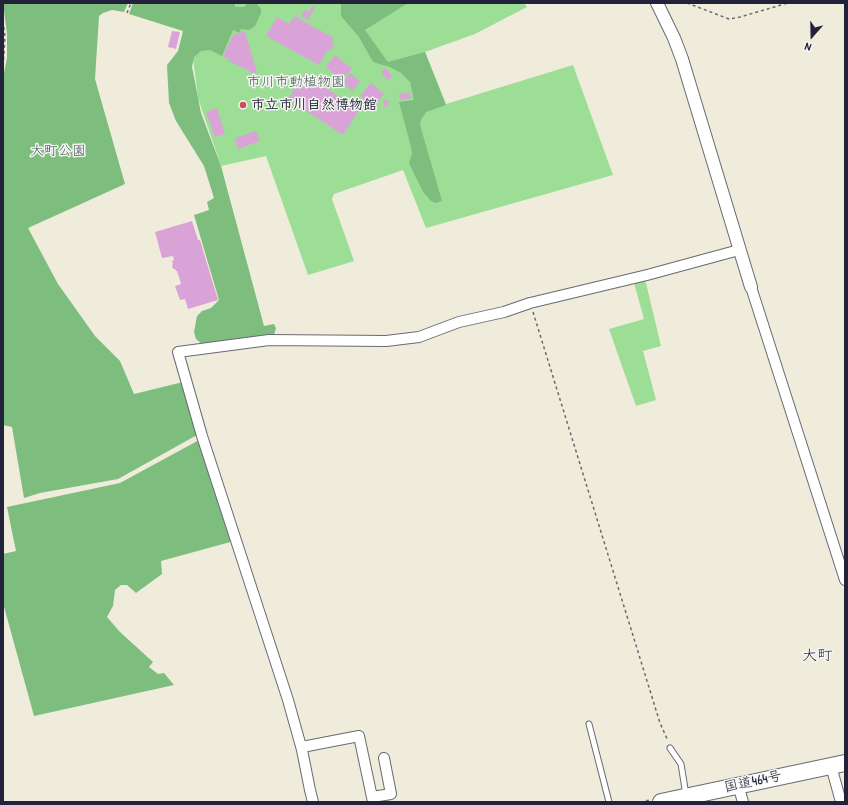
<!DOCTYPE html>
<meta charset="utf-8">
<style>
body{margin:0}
#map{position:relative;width:848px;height:805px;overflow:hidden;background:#f0ecdb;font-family:"Patrick Hand",sans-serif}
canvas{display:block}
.frame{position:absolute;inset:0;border:4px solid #22223b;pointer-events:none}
.north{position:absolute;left:792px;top:16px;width:40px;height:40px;-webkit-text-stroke:3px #f6f6f2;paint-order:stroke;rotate:200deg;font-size:11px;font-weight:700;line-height:16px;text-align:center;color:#22223b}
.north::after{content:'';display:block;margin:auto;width:14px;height:18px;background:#22223b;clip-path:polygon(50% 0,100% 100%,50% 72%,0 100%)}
</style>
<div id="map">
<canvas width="848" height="805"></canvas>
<div class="frame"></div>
<div class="north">N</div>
</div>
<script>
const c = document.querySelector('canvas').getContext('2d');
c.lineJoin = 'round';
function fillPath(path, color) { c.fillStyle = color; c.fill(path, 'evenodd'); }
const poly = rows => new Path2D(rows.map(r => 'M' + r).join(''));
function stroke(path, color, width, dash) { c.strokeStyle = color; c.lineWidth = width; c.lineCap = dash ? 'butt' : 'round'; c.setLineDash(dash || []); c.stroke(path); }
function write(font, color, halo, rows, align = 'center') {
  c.font = font + ' "Patrick Hand","Klee One",sans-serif'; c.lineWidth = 3; c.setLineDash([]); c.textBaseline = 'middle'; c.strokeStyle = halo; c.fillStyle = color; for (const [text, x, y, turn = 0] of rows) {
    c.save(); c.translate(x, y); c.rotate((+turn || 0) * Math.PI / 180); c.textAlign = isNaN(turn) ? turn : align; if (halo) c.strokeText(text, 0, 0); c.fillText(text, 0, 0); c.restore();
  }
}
fillPath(poly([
 [186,3,524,3,527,7,475,34,425,52,446,104,573,65,613,175,426,228,403,170,334,194,332,199,354,261,308,275,266,156,221,166,198,98],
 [356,25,364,30,386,59],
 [645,279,661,346,643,351,656,400,636,406,609,329,644,319,634,283]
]), '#9cde95');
fillPath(poly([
 [3,3,128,3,124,12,112,10,103,13,99,16,95,79,125,184,28,228,58,284,95,336,120,361,134,394,183,382,197,435,118,479,40,493,24,498,12,427,3,425,3,78,7,58,7,34],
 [133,3,232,3,235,4,235,7,245,7,247,3,256,3,261,9,261,13,255,26,249,30,241,29,239,33,233,30,222,56,210,50,201,51,194,57,192,67,201,113,221,166,264,326,274,324,276,328,274,335,202,344,196,339,194,332,197,316,202,311,211,308,219,300,194,215,209,210,207,202,214,198,204,166,176,121,169,103,167,65,178,51,183,31,129,14],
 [340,3,408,3,365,30,388,62,425,52,446,105,426,112,421,120,420,125,442,201,435,203,430,200,423,192,409,163,412,154,411,147,399,102,414,100,410,82,401,73,390,67,373,62,359,37,341,16,341,5],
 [201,439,234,541,161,561,162,574,136,593,127,585,121,585,115,590,113,606,107,617,120,632,153,662,149,667,158,674,164,673,174,685,34,716,3,603,3,554,16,551,7,507,120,483]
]), '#7dbd7e');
fillPath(poly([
 [312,6,315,7,308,21,305,19,308,14,304,18,301,16,305,10,309,12],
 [294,16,334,38,331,43,334,44,331,51,328,49,319,65,266,36,277,17,289,24],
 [172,31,180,32,176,49,168,47],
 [241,31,245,32,257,72,255,74,229,61,229,59,223,56,234,33,240,35],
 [335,55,352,69,341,80,326,67],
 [385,68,393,76,388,80,382,74,383,73,382,71],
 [350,73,360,81,352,91,343,82],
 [305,74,359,110,343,135,288,99],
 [371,83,384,94,373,108,360,96],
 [410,92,411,98,400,100,399,94],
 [383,100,388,100,389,106,385,107],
 [217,108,225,134,215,137,206,112],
 [256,131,260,141,238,149,235,138],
 [192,221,198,240,200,240,218,300,188,309,185,299,180,300,175,286,181,284,177,271,176,271,175,269,173,269,172,265,173,264,172,261,174,260,173,256,162,258,155,232]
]), '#daa3d8');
const service = poly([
 [589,724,609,802],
 [670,748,681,764,686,795]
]);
const minor = poly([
 [751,287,845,580],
 [302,747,359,736,373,802],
 [831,766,841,802],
 [738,785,743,802],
 [372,797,391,794,384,758],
 [313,802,310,790,302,750,288,700,202,436,178,352,269,340,386,341,419,337,459,322,504,312,530,303,647,275,739,250]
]);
const tertiary = poly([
 [657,3,674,38,682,59,751,287]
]);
const trunk = poly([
 [661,802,845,763]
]);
stroke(service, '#6a6973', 7);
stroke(minor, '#6a6973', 12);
stroke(tertiary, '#6a6973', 14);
stroke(trunk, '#6a6973', 18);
stroke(poly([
 [687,3,729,19,740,17,788,3],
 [127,13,131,3],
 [3,21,5,36,3,69],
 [533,312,635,642,660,723,668,741],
 [640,802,650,800]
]), '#6a6973', 1.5, [3, 3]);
stroke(service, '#fff', 5);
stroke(minor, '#fff', 10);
stroke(tertiary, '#fff', 12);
stroke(trunk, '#fff', 16);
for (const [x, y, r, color] of [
 [243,105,4,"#d1495b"]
]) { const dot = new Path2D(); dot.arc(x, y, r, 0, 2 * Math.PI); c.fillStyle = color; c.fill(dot); stroke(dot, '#f6f6f2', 1.5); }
write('14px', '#475a56', '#f6f6f2', [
 ["市川市動植物園",296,82],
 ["大町公園",58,151]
]);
write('bold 14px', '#22223b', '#f6f6f2', [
 ["市立市川自然博物館",251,105]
], 'left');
write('14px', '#22223b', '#f6f6f2', [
 ["国道464号",753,782,-12]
]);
write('15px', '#22223b', '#f6f6f2', [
 ["大町",817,656]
]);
</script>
